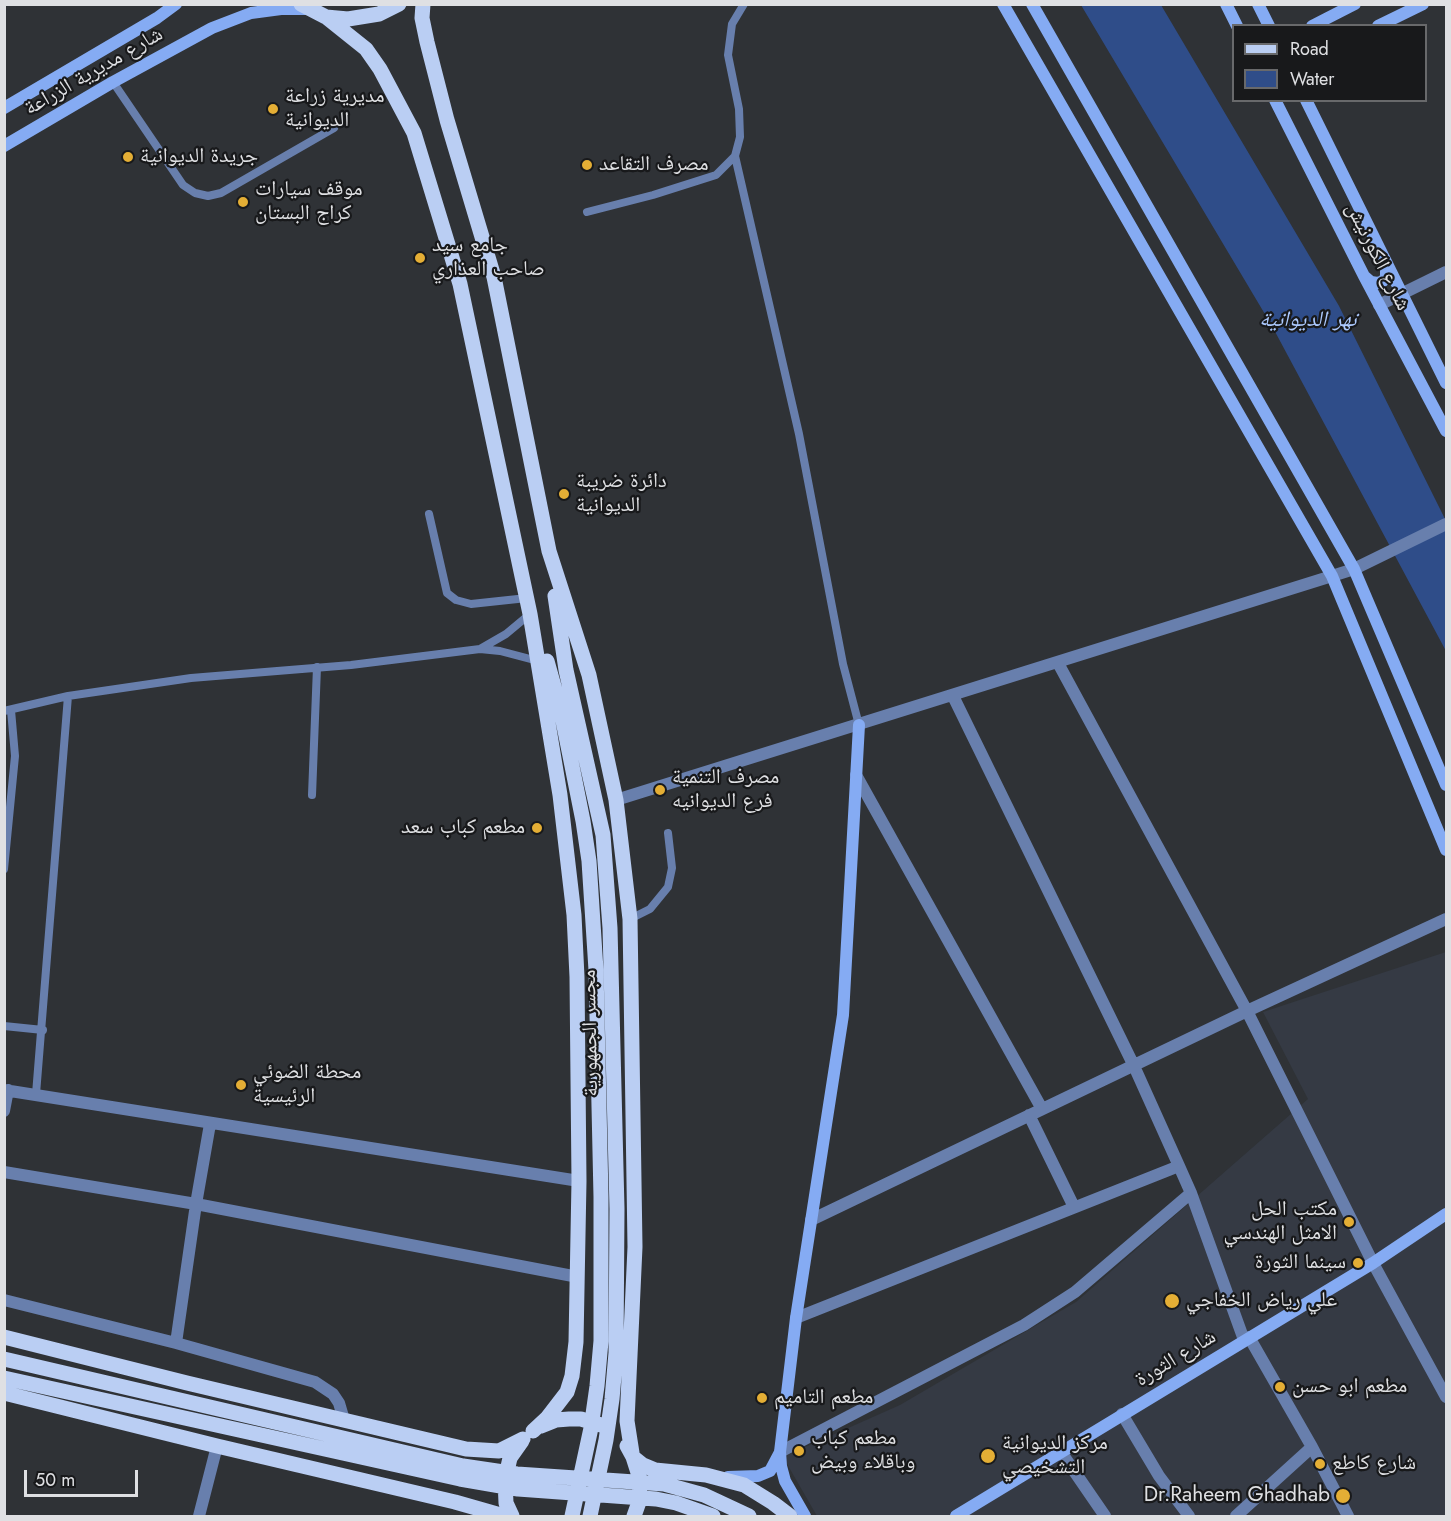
<!DOCTYPE html>
<meta charset="utf-8">
<style>
body{margin:0}
#map{position:relative;width:1451px;height:1521px;overflow:hidden;background:#2f3236;font-family:Jost,sans-serif}
canvas{display:block}
.frame{position:absolute;inset:0;border:6px solid #dfe0e3;pointer-events:none}
.legend{position:absolute;left:1232px;top:24px;width:195px;height:78px;box-sizing:border-box;background:#18191b;border:2px solid #68696b;margin:0;padding:8px 10px;list-style:none;font-size:18px;color:#dfe0e3}
.legend li{display:flex;align-items:center;gap:12px;height:30px}
.legend b{width:30px;border:2px solid #68696b}
.scale{position:absolute;left:24px;top:1470px;width:114px;height:27px;box-sizing:border-box;border:3px solid #dfe0e3;border-top:0;padding-left:8px;font-size:18px;line-height:21px;white-space:nowrap;color:#dfe0e3;-webkit-text-stroke:4px #18191b;paint-order:stroke}
</style>
<div id="map">
<canvas width="1451" height="1521"></canvas>
<div class="frame"></div>
<ul class="legend">
<li><b style="height:8px;background:#bacef3"></b>Road</li>
<li><b style="height:16px;background:#2f4d89"></b>Water</li>
</ul>
<div class="scale">50 m</div>
</div>
<script>
const c = document.querySelector('canvas').getContext('2d');
c.lineJoin = 'round';
function fillPath(path, color) { c.fillStyle = color; c.fill(path, 'evenodd'); }
const poly = rows => new Path2D(rows.map(r => 'M' + r).join(''));
function stroke(path, color, width, dash) { c.strokeStyle = color; c.lineWidth = width; c.lineCap = dash ? 'butt' : 'round'; c.setLineDash(dash || []); c.stroke(path); }
function write(font, color, halo, rows, align = 'center') {
  c.font = font + ' Jost,"Noto Naskh Arabic",sans-serif'; c.lineWidth = 4.5; c.setLineDash([]); c.textBaseline = 'middle'; c.strokeStyle = halo; c.fillStyle = color; for (const [text, x, y, turn = 0] of rows) {
    c.save(); c.translate(x, y); c.rotate((+turn || 0) * Math.PI / 180); c.textAlign = isNaN(turn) ? turn : align; if (halo) c.strokeText(text, 0, 0); c.fillText(text, 0, 0); c.restore();
  }
}
fillPath(poly([
 [1446,952,1446,1516,817,1516,783,1457,900,1405,1076,1302,1308,1099,1263,1012]
]), '#353a44');
fillPath(poly([
 [1081,5,1161,5,1339,306,1446,521,1446,651,1272,326]
]), '#2f4d89');
stroke(poly([
 [113,82,183,185,195,193,208,196,221,193,334,128],
 [735,156,799,434,843,664,859,725],
 [587,212,653,195,716,175,735,156,740,137,739,109,728,55,732,24,744,4],
 [429,514,447,593,456,600,471,604,527,598],
 [480,649,506,634,530,614],
 [4,711,68,696,191,678,351,665,480,649,500,651,538,661],
 [312,795,317,667],
 [4,869,15,756,11,710],
 [630,919,650,909,668,887,672,868,668,833],
 [4,1026,43,1030],
 [36,1094,68,696]
]), '#687fad', 8);
stroke(poly([
 [1379,305,1446,272],
 [1058,663,1247,1011,1373,1263,1446,1397],
 [953,696,1134,1066,1179,1166,1191,1193,1244,1340],
 [856,775,1042,1109],
 [616,800,1332,576,1354,569,1446,524],
 [4,1090,579,1181],
 [4,1111,8,1090],
 [1029,1115,1074,1207],
 [4,1172,196,1204,578,1277],
 [811,1220,1247,1011,1446,919],
 [4,1300,176,1343,315,1382,333,1394,339,1403,344,1420],
 [796,1318,1179,1166],
 [1249,1337,1312,1447,1348,1516],
 [176,1343,196,1204,210,1124],
 [1122,1414,1159,1476,1189,1516],
 [780,1452,1024,1325,1075,1292,1191,1193],
 [1061,1452,1105,1516],
 [199,1516,217,1446],
 [1236,1516,1312,1447]
]), '#687fad', 12);
stroke(poly([
 [1003,4,1332,576,1446,850],
 [1032,4,1354,569,1446,785],
 [1226,4,1237,26],
 [1258,4,1269,26],
 [1312,26,1355,4],
 [1378,26,1423,4],
 [1275,100,1364,276,1446,431],
 [1306,100,1446,383],
 [4,108,157,18,176,4],
 [4,146,113,82,212,28,251,13,281,9,306,9],
 [1364,276,1371,282,1378,283,1383,281,1386,277,1386,265],
 [728,1477,758,1476,770,1471,779,1454],
 [805,1516,785,1481,781,1466,780,1452,796,1318,843,1015,859,725],
 [956,1516,1373,1263,1446,1214]
]), '#85abf3', 12);
stroke(poly([
 [301,4,326,17,348,19,379,14,399,4],
 [423,4,422,18,427,42,447,120,494,277,549,551,589,675,616,800,630,919,635,1247,627,1421,632,1453],
 [326,17,366,49,380,69,414,133,460,284,530,614,560,795,574,915,577,977,579,1181,576,1342,572,1376,567,1392,547,1418,533,1431],
 [555,596,566,670,603,835,610,928,617,1209,616,1353,612,1399,606,1440,590,1516],
 [547,661,561,711,583,821,589,861,596,970,601,1197,601,1341,597,1386,591,1428,572,1516],
 [4,1337,187,1383,466,1449,499,1451,523,1439],
 [4,1359,463,1466,517,1474,664,1484,704,1495,749,1516],
 [4,1378,460,1479,518,1489,656,1499,676,1503,713,1516],
 [4,1393,217,1446,455,1502,504,1516],
 [541,1426,556,1420,569,1419,581,1419,601,1425],
 [627,1446,633,1457,640,1479,639,1502,634,1516],
 [633,1457,643,1465,655,1470,706,1475,744,1485,773,1503,790,1516],
 [512,1516,506,1503,505,1480,510,1458,522,1441]
]), '#bacef3', 15);
for (const [x, y, r, color] of [
 [273,109,6,"#e4ae35"],
 [128,157,6,"#e4ae35"],
 [587,165,6,"#e4ae35"],
 [243,202,6,"#e4ae35"],
 [420,258,6,"#e4ae35"],
 [564,494,6,"#e4ae35"],
 [660,790,6,"#e4ae35"],
 [537,828,6,"#e4ae35"],
 [241,1085,6,"#e4ae35"],
 [1349,1222,6,"#e4ae35"],
 [1358,1263,6,"#e4ae35"],
 [1172,1301,8,"#e4ae35"],
 [1280,1387,6,"#e4ae35"],
 [762,1398,6,"#e4ae35"],
 [799,1451,6,"#e4ae35"],
 [988,1456,8,"#e4ae35"],
 [1320,1464,6,"#e4ae35"],
 [1343,1496,8,"#e4ae35"]
]) { const dot = new Path2D(); dot.arc(x, y, r, 0, 2 * Math.PI); c.fillStyle = color; c.fill(dot); stroke(dot, '#18191b', 2); }
write('21px', '#dfe0e3', '#18191b', [
 ["شارع مديرية الزراعة",94,72,-30],
 ["شارع الكورنيش",1377,257,63],
 ["مجسر الجمهورية",591,1033,-91],
 ["شارع الثورة",1176,1359,-31]
]);
write('21px', '#dfe0e3', '#18191b', [
 ["مديرية زراعة",285,97],
 ["الديوانية",285,121],
 ["جريدة الديوانية",140,157],
 ["مصرف التقاعد",599,165],
 ["موقف سيارات",255,190],
 ["كراج البستان",255,214],
 ["جامع سيد",432,246],
 ["صاحب العذاري",432,270],
 ["دائرة ضريبة",576,482],
 ["الديوانية",576,506],
 ["مصرف التنمية",672,778],
 ["فرع الديوانيه",672,802],
 ["مطعم كباب سعد",525,828,"right"],
 ["محطة الضوئي",253,1073],
 ["الرئيسية",253,1097],
 ["مكتب الحل",1337,1210,"right"],
 ["الامثل الهندسي",1337,1234,"right"],
 ["سينما الثورة",1346,1263,"right"],
 ["علي رياض الخفاجي",1186,1301],
 ["مطعم ابو حسن",1292,1387],
 ["مطعم التاميم",774,1398],
 ["مطعم كباب",811,1439],
 ["وباقلاء وبيض",811,1463],
 ["مركز الديوانية",1002,1444],
 ["التشخيصي",1002,1468],
 ["شارع كاطع",1332,1464],
 ["Dr.Raheem Ghadhab",1330,1496,"right"]
], 'left');
write('italic 22px', '#acc9fe', '#18191b', [
 ["نهر الديوانية",1308,321]
]);
</script>
